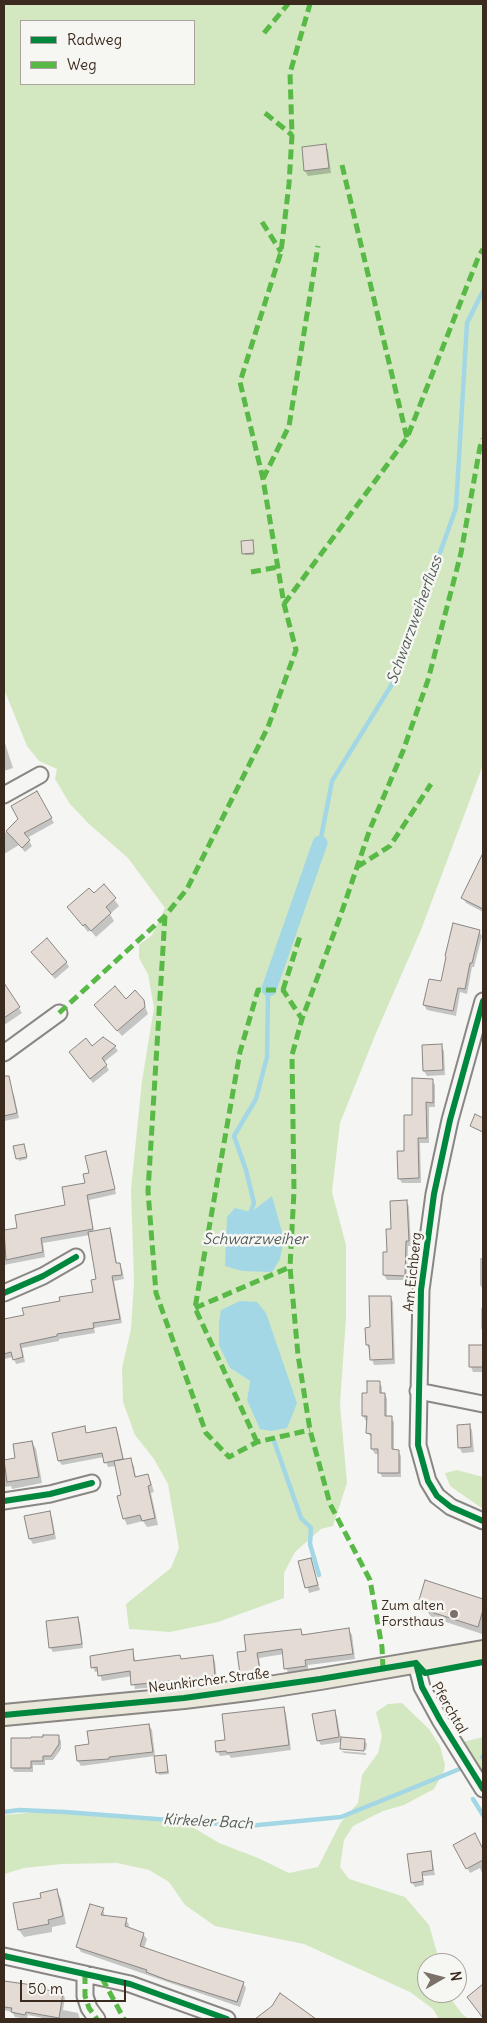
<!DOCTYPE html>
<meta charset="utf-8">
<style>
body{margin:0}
#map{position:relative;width:487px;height:2023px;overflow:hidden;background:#f5f5f3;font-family:Delius,sans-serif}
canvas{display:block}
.frame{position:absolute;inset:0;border:5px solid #3b2a1e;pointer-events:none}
.legend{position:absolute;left:20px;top:20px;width:175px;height:65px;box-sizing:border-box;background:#f6f6f2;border:1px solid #aba49d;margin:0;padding:6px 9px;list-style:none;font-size:15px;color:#3b2a1e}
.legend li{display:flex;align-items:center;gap:10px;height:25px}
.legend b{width:25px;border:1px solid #aba49d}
.north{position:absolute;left:417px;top:1953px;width:50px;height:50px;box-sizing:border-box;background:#f6f6f2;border:1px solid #aba49d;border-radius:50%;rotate:82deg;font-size:14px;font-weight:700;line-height:20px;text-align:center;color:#3b2a1e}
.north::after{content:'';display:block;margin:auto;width:18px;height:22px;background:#7c7169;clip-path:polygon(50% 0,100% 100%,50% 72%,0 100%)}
.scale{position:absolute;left:20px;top:1980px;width:106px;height:22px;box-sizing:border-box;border:2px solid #3b2a1e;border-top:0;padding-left:6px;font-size:15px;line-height:18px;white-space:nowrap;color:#3b2a1e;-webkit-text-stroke:4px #f6f6f2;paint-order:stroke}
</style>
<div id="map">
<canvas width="487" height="2023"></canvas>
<div class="frame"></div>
<ul class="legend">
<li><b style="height:6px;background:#00873e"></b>Radweg</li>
<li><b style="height:6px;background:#58b947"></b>Weg</li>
</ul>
<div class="north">N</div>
<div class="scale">50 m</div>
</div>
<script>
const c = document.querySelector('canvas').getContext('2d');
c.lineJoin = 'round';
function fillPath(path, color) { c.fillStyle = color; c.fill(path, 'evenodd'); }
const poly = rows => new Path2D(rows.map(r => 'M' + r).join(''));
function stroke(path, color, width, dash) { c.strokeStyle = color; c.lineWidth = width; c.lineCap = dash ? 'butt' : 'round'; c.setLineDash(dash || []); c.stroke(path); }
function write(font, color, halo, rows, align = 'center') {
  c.font = font + ' Delius,sans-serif'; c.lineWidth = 5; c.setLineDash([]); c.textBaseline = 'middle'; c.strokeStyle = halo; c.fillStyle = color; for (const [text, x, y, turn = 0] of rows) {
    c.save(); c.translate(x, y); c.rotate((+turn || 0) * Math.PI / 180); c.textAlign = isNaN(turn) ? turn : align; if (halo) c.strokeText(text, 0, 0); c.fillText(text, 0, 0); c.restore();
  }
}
fillPath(poly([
 [4,4,483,4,483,765,421,930,376,1033,340,1123,332,1192,346,1245,346,1318,340,1404,347,1483,333,1526,321,1529,295,1552,284,1573,284,1598,218,1622,170,1632,129,1629,126,1604,171,1568,179,1548,168,1484,154,1459,135,1435,123,1402,122,1368,131,1329,134,1282,131,1189,142,1081,154,1008,148,974,139,958,139,945,152,935,165,908,128,858,89,824,70,804,55,779,57,769,39,761,27,746,4,689],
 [21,21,194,21,194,84,21,84],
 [230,1368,297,1403,247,1400,250,1381],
 [457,1470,483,1477,483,1509,450,1486,445,1473],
 [402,1703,429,1729,440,1746,445,1765,444,1771,434,1789,404,1805,383,1811,353,1826,344,1840,340,1867,349,1879,405,1897,429,1925,440,1963,427,1963,427,1993,447,1993,462,2014,469,2019,439,2019,433,2009,410,1992,304,1944,215,1926,185,1905,169,1882,149,1870,117,1863,62,1864,24,1868,4,1874,4,1815,64,1810,181,1820,219,1843,258,1858,289,1873,318,1867,341,1822,358,1803,362,1775,378,1753,382,1736,376,1712,388,1704],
 [483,1737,483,1773,463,1742]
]), '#d3e8c0');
fillPath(poly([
 [272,1196,284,1239,280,1259,272,1272,242,1271,225,1266,227,1217,235,1208,251,1212],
 [240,1301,257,1302,266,1313,297,1403,287,1428,271,1431,260,1429,247,1400,250,1381,230,1368,219,1345,219,1323,221,1310]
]), '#a3d7e6');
fillPath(poly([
 [325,145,328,150,331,173,308,176,305,171],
 [252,541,254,555,245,555,244,553],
 [4,740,13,768,4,771],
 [37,793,54,823,27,838,32,846,25,852,19,845,4,854,4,834,19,820],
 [477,869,483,873,483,912,466,903,463,898],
 [104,886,119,906,110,914,114,921,96,937,90,930,88,932,68,907,94,895],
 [479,931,482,936,474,967,472,967,467,994,460,992,456,1016,427,1010,424,1005],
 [36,957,66,962,69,967,55,979],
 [8,991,22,1013,4,1025,4,994],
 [126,1001,143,1001,148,1014,122,1036,100,1011],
 [103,1038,115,1047,118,1051,104,1062,109,1070,93,1083,70,1053,92,1047],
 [441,1046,444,1051,445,1075,427,1076,424,1071],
 [432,1080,435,1085,435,1107,429,1107,429,1143,420,1143,421,1183,402,1183,399,1178,413,1117],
 [11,1090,14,1095,19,1118,4,1121,4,1091],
 [476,1116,483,1119,483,1133,471,1126],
 [24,1145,27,1159,19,1161,15,1147],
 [106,1153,108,1157,116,1194,89,1200,94,1232,109,1229,112,1234,117,1264,122,1269,124,1279,114,1281,122,1323,94,1328,95,1333,59,1339,59,1341,22,1348,25,1362,16,1364,13,1357,4,1359,4,1320,25,1316,61,1302,95,1293,98,1280,90,1235,43,1243,45,1257,4,1265,4,1231,19,1229,67,1206,87,1184,91,1174],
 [407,1202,409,1207,411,1246,408,1246,407,1280,387,1280,384,1275,392,1230],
 [480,1258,483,1258,483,1289,480,1285],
 [390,1297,393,1302,395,1364,374,1365,367,1344,372,1329],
 [481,1308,483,1308,483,1332,481,1328],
 [483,1346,483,1372,473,1372,471,1367,470,1347],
 [379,1382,382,1387,382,1394,385,1394,387,1399,387,1418,391,1418,394,1422,394,1451,398,1451,401,1456,401,1477,382,1477,380,1472,379,1454,375,1454,372,1449,372,1438,368,1433,368,1421,366,1421,363,1416,369,1394],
 [469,1425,472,1430,474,1452,462,1453,460,1448],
 [84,1428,87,1434,116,1429,118,1433,124,1460,130,1459,134,1466,136,1478,147,1475,151,1482,154,1492,151,1493,158,1525,147,1527,143,1521,127,1525,124,1518,122,1496,117,1466,108,1467,104,1457,62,1465,59,1461],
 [32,1442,36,1449,42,1483,12,1489,11,1486,4,1487,4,1462,16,1459],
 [49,1512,52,1517,56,1539,33,1544,30,1539,26,1517],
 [310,1559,320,1590,309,1593,300,1562],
 [426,1582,483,1600,482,1634,431,1617,420,1600],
 [78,1619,80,1623,83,1648,53,1652,50,1647],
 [300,1630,304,1636,349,1630,352,1635,355,1659,308,1665,308,1670,288,1673,286,1668,284,1654,259,1658,262,1676,244,1679,241,1674,248,1652],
 [132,1650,136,1662,180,1656,182,1660,212,1656,215,1661,217,1681,135,1689,132,1676,102,1681,99,1671,95,1672,93,1667],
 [284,1708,286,1713,291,1750,231,1758,229,1755,220,1756,218,1752,226,1741],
 [334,1711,337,1716,341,1739,364,1740,367,1744,366,1750,342,1748,342,1750,342,1742,321,1745,318,1740],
 [149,1725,152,1730,155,1756,81,1766,78,1761,90,1745],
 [58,1736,61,1741,61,1749,53,1760,45,1760,45,1765,33,1765,33,1772,14,1772,12,1768],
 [342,1751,366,1753,366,1755,344,1753],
 [155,1758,166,1758,169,1774,159,1775],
 [474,1835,483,1851,483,1875,480,1868,470,1873,455,1845],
 [430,1852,432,1857,435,1875,423,1876,424,1885,415,1887,412,1882],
 [57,1891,61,1899,66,1924,52,1927,52,1932,24,1937,19,1930,42,1899],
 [103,1909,105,1917,126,1919,129,1925,128,1929,143,1934,147,1939,144,1948,243,1983,246,1988,240,2007,81,1952,77,1946],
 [4,1982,47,1988,49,1991,63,1994,65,1998,63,2010,78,2013,80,2019,48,2019,28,2015,27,2019,15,2017,12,2012,4,2010],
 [280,1995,314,2019,263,2019,261,2016,272,2006]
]), '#0003');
stroke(poly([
 [320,843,332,781,394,681,456,508,467,323,483,291],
 [249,1216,254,1203,246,1170,234,1136,256,1099,267,1057,268,992],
 [274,1441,301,1518,311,1528,310,1544,319,1575],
 [482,1757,483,1756],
 [473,1799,483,1815],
 [4,1812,19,1810,65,1812,248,1826,341,1817,462,1768]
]), '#a3d7e6', 4.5);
stroke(poly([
 [269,989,320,843]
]), '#a3d7e6', 15);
const building = poly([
 [326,144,329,168,304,171,302,147,326,144],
 [253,540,254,553,242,554,241,541,253,540],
 [37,791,52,818,24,833,30,840,22,848,6,831,18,819,11,806,37,791],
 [483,853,483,909,461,898,483,853],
 [104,884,116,898,106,907,111,913,91,931,85,924,83,926,67,907,89,888,94,893,104,884],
 [453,923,480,930,472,963,470,963,465,989,458,988,453,1011,423,1005,429,979,441,981,446,957,445,956,453,923],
 [47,938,67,962,52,975,31,952,47,938],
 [4,983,20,1007,4,1018,4,983],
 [115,986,126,999,135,990,144,1000,145,1007,117,1031,94,1005,115,986],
 [103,1037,116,1046,102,1058,107,1065,90,1079,69,1052,86,1038,92,1046,103,1037],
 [442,1044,443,1070,423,1071,422,1045,442,1044],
 [4,1076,9,1076,17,1113,4,1116,4,1076],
 [412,1078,433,1079,433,1103,426,1102,427,1138,418,1138,419,1178,398,1179,397,1151,404,1151,404,1115,412,1115,412,1078],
 [475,1114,483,1118,483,1132,470,1126,475,1114],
 [24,1144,27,1157,16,1159,13,1146,24,1144],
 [106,1151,115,1189,87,1195,93,1229,41,1238,43,1252,6,1260,4,1230,17,1228,15,1215,65,1205,62,1187,85,1183,83,1174,89,1173,85,1156,106,1151],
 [407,1200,409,1241,406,1241,405,1276,383,1275,383,1252,387,1252,386,1229,391,1229,390,1201,407,1200],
 [110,1228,116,1263,120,1263,122,1275,112,1276,120,1319,93,1323,94,1328,57,1334,57,1336,20,1344,23,1357,13,1360,11,1352,4,1354,4,1319,24,1315,22,1308,60,1301,59,1297,93,1292,91,1280,96,1279,88,1232,110,1228],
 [369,1296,391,1296,393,1359,370,1360,369,1345,366,1345,365,1328,370,1327,369,1296],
 [469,1345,483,1345,483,1367,469,1367,469,1345],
 [367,1381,380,1381,380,1393,385,1393,385,1416,392,1416,392,1449,399,1450,399,1473,378,1473,378,1449,371,1449,371,1434,366,1433,367,1416,362,1416,362,1393,367,1393,367,1381],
 [470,1424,471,1447,458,1448,457,1425,470,1424],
 [85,1426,86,1433,116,1427,123,1459,104,1463,102,1453,58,1461,52,1433,85,1426],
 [32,1441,39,1477,7,1482,4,1460,15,1458,13,1444,32,1441],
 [131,1458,135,1477,148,1474,151,1485,148,1486,155,1518,142,1521,140,1515,123,1519,117,1496,121,1495,114,1461,131,1458],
 [50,1511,54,1534,29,1539,24,1516,50,1511],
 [311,1558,318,1585,305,1588,298,1561,311,1558],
 [425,1580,483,1599,483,1610,478,1627,425,1610,427,1603,419,1600,425,1580],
 [78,1617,82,1644,49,1648,46,1621,78,1617],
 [349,1628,353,1654,305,1660,306,1666,284,1669,282,1649,257,1653,260,1671,240,1674,237,1652,246,1651,244,1635,301,1629,302,1635,349,1628],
 [133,1649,134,1661,180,1655,181,1659,213,1655,215,1676,131,1685,130,1671,98,1676,97,1667,91,1668,90,1656,133,1649],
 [284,1707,289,1745,227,1753,226,1751,216,1752,215,1741,225,1740,222,1714,284,1707],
 [335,1710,339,1737,317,1741,312,1714,335,1710],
 [149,1724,153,1752,109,1757,109,1759,77,1761,75,1746,89,1744,87,1731,149,1724],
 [43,1735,59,1735,59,1744,51,1756,43,1756,43,1761,31,1761,31,1768,11,1768,11,1738,31,1738,31,1737,43,1737,43,1735],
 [341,1737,365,1739,364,1751,340,1749,341,1737],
 [166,1755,168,1772,156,1773,154,1756,166,1755],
 [475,1833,483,1849,483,1860,466,1869,453,1845,475,1833],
 [431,1851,433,1870,422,1872,423,1881,411,1883,407,1854,431,1851],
 [57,1889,63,1916,48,1920,49,1924,18,1930,13,1903,41,1898,40,1893,57,1889],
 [90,1904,104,1908,101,1915,127,1918,125,1926,144,1933,140,1946,244,1982,237,2002,167,1980,146,1972,147,1970,76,1947,90,1904],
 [4,1981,47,1987,47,1990,63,1993,59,2018,26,2012,25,2015,11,2012,12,2008,4,2007,4,1981],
 [483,1984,483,2018,467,1997,483,1984],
 [280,1993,316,2019,255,2019,272,2006,280,1993]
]);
fillPath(building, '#e5dbd5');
stroke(building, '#8a8683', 1);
const minor = poly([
 [4,795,40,775],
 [483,1001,450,1120,434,1194,421,1290,418,1445,428,1481,437,1496,451,1507,483,1521],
 [4,1053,59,1013],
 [4,1293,43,1276,76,1257],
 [418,1391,483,1404],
 [4,1501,50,1494,92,1483],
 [416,1663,422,1687,440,1720,483,1789],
 [4,1956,130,1984,227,2019],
 [85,1974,85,1996,89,2008,97,2019]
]);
const major = poly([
 [4,1715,184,1698,256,1689,320,1679,483,1651]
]);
stroke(minor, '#8a8683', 19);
stroke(major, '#8a8683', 24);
stroke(minor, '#f5f5f3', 15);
stroke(major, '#e9e6da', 20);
stroke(poly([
 [264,33,288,4],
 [265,113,292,135],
 [342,165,407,438],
 [262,222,281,252],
 [263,479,289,426,318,246],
 [251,572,278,567],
 [284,604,407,438,478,258,483,249],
 [357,867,390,846,431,784],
 [165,916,148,1191,156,1293,206,1433,229,1457,257,1442,310,1430],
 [283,990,301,933],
 [59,1013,165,916,187,889,268,727,296,650,284,604,263,479,240,382,281,252,289,184,292,135,290,73,310,4],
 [195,1308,290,1267],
 [257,1442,195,1308,240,1052,258,990,283,990,302,1019],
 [383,1669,382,1647,370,1580,330,1504,310,1430,298,1355,290,1267,294,1191,292,1055,302,1019,340,917,370,829,403,751,428,680,461,553,480,447,483,439],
 [85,1974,85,1996,89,2008,97,2019],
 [102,1978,124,2019]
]), '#58b947', 5, [10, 5]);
stroke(poly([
 [483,1001,450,1120,434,1194,421,1290,418,1445,428,1481,437,1496,451,1507,483,1521],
 [4,1293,43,1276,76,1257],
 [4,1501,50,1494,92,1483],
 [416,1663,422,1687,440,1720,483,1789],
 [416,1663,425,1673,483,1662],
 [4,1715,184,1698,320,1679,416,1663],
 [4,1956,130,1984,227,2019]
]), '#00873e', 6);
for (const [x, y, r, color] of [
 [454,1614,5,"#7c7169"]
]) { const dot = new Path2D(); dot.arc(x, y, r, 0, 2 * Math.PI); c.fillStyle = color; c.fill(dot); stroke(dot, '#f6f6f2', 2); }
write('14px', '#3b2a1e', '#f6f6f2', [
 ["Am Eichberg",413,1272,-84],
 ["Neunkircher Straße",209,1681,-7],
 ["Pferchtal",449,1708,60]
]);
write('14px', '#3b2a1e', '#f6f6f2', [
 ["Zum alten",444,1606],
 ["Forsthaus",444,1622]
], 'right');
write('italic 15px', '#505a58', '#f6f6f2', [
 ["Schwarzweiherfluss",415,620,-70],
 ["Schwarzweiher",255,1240],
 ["Kirkeler Bach",208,1822,3]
]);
</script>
